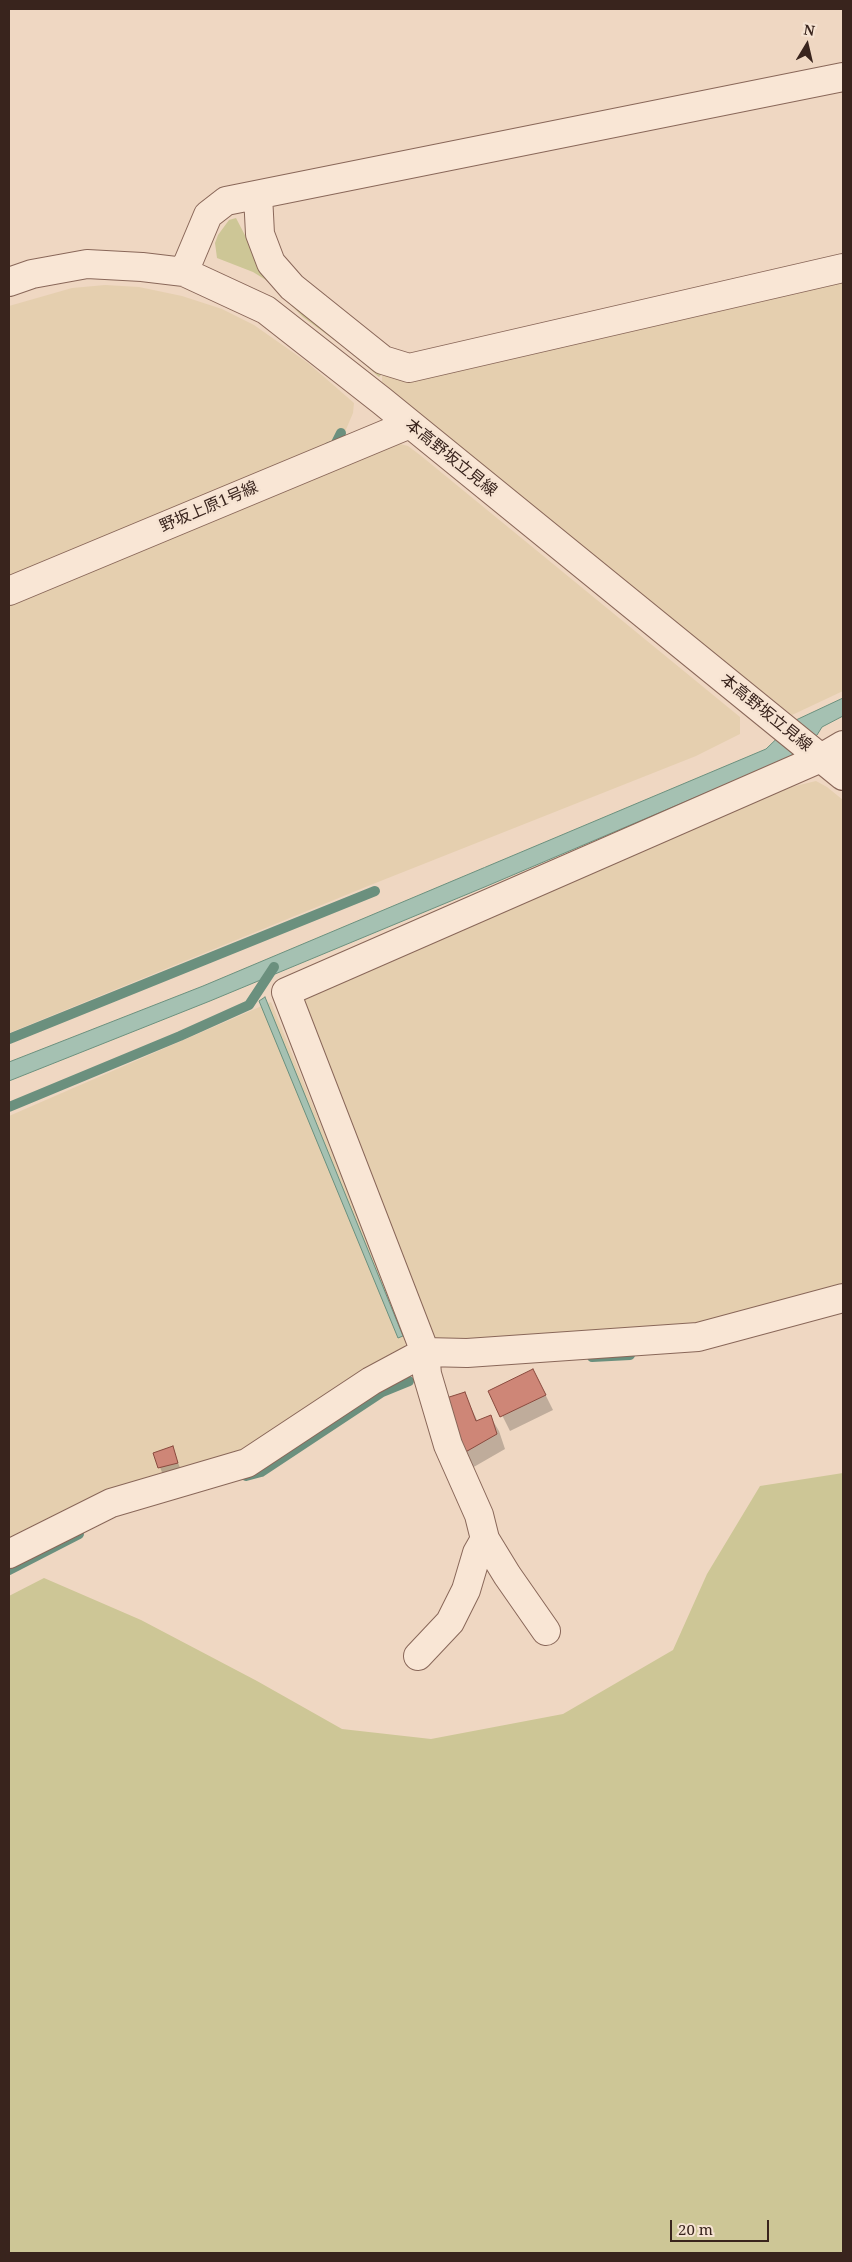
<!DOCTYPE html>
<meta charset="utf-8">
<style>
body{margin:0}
#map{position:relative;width:852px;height:2262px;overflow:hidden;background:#efd7c2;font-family:"Noto Serif",serif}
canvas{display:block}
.frame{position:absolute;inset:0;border:10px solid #39241d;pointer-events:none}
.north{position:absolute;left:782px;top:20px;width:50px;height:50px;-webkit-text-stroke:4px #f6e3d2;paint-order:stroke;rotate:9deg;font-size:14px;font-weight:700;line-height:20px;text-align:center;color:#39241d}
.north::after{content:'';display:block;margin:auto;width:18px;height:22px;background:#39241d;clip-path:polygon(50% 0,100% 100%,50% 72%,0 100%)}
.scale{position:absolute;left:670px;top:2220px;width:99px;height:22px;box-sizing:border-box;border:2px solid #39241d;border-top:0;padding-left:6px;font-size:15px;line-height:18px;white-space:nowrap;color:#39241d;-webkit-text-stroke:4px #f6e3d2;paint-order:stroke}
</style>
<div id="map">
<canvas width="852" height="2262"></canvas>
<div class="frame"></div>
<div class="north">N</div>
<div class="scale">20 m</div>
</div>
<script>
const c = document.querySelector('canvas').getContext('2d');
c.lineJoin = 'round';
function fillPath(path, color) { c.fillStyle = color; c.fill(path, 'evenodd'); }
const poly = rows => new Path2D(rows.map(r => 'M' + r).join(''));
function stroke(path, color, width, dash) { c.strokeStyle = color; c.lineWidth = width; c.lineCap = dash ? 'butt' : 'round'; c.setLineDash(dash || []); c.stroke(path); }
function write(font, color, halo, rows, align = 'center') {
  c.font = font + ' "Noto Serif","Noto Sans JP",serif'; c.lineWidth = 5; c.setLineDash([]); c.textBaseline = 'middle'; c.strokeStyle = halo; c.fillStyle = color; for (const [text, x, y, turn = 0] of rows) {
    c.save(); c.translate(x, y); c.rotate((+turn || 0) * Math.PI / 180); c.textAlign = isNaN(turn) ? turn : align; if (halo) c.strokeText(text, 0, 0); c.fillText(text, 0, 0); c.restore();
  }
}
fillPath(poly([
 [843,281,843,691,792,715,661,611,382,382,382,376,429,374],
 [105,285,139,287,182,296,222,309,254,325,308,363,354,403,353,413,339,446,9,583,9,306,72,288],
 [400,444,408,446,420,455,740,717,740,734,696,756,373,884,9,1033,9,604,389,446],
 [816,781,827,787,843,800,843,1287,713,1326,441,1342,431,1337,300,1011,305,998,557,886,791,787],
 [271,1002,408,1339,402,1352,268,1443,9,1544,9,1116]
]), '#e5cfaf');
fillPath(poly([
 [236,218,249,243,383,373,379,377,352,353,303,317,266,280,253,272,217,258,215,243,218,235,229,220],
 [843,1473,843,2253,9,2253,9,1596,44,1578,141,1620,257,1681,342,1729,431,1739,563,1714,673,1650,707,1574,760,1486]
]), '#cdc696');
const water = poly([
 [843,698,843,716,822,727,817,735,788,758,487,886,210,1001,9,1081,9,1062,203,986,766,749,796,720,843,698],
 [265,997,403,1336,398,1338,259,1001,265,997]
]);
fillPath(water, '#a5c1b2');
stroke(water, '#6b907e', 1);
fillPath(poly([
 [541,1386,553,1410,510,1431,490,1391],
 [464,1393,478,1422,490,1416,499,1431,505,1449,472,1468,463,1454],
 [172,1448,181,1470,163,1475,155,1454]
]), '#0003');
stroke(poly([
 [329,447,335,445,341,433],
 [9,1039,375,891],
 [9,1107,180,1036,249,1005,274,967],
 [592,1357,630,1355],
 [246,1476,261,1472,382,1392,409,1381],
 [9,1570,79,1534]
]), '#6b907e', 10);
const building = poly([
 [533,1369,546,1395,500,1417,488,1391,533,1369],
 [465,1392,476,1421,491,1415,497,1434,462,1454,443,1399,465,1392],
 [173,1446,178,1463,158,1468,153,1453,173,1446]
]);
fillPath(building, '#ce8677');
stroke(building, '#894a3e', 1);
const minor = poly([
 [258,195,260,234,271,263,292,287,383,360,409,368,843,268],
 [184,272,208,215,226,201,843,77],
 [9,282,32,274,87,264,142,267,184,272,266,310,382,401,843,776],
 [9,591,410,424],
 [485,1539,507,1575,546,1631],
 [9,1554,111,1503,247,1463,371,1381,425,1352,467,1353,698,1337,843,1298],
 [418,1656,450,1622,466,1590,477,1553,485,1539,479,1515,448,1445,427,1374,425,1352,286,992,821,758,843,745]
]);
stroke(minor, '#896759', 30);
stroke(minor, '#f9e6d5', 28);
write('16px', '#39241d', '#f6e3d2', [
 ["本高野坂立見線",451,458,39],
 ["野坂上原1号線",209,507,-23],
 ["本高野坂立見線",766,713,39]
]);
</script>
